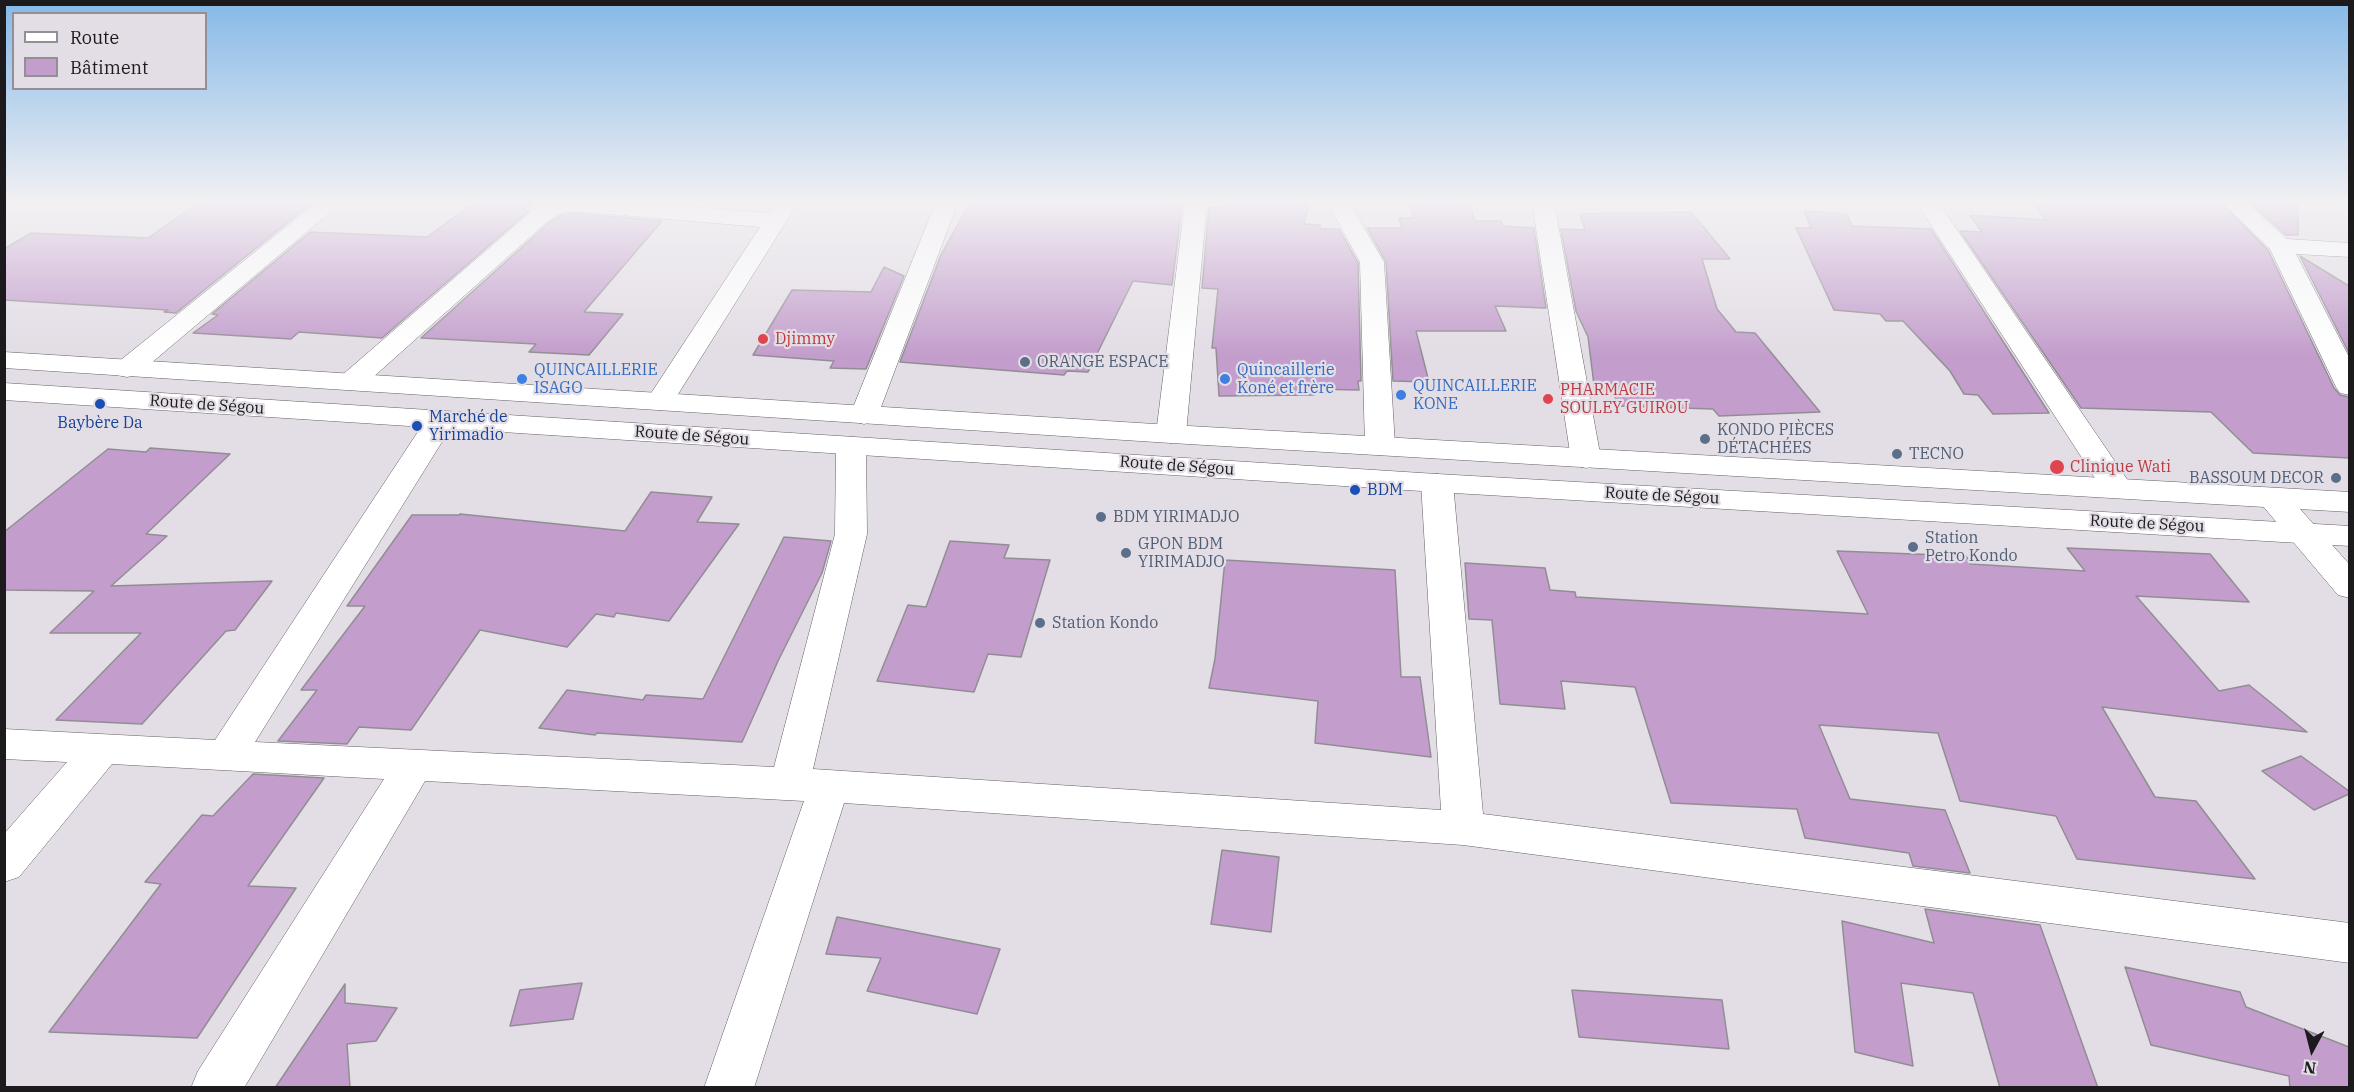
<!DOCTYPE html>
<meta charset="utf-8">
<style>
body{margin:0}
#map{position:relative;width:2354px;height:1092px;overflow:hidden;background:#e3dde5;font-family:"IBM Plex Serif",serif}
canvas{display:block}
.frame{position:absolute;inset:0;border:6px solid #1c1a1d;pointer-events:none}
.legend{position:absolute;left:12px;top:12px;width:195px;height:78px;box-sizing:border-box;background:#e3dde5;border:2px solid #938f95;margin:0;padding:8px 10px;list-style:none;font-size:18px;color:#1c1a1d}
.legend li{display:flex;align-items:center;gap:12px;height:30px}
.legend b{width:30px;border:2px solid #938f95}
.north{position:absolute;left:2282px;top:1020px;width:60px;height:60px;-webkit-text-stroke:4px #e3dde5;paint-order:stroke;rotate:187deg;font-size:16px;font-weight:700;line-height:24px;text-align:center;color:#1c1a1d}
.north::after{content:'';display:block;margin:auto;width:21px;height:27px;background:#1c1a1d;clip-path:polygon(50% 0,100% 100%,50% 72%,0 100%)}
</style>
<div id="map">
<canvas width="2354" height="1092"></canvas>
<div class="frame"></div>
<ul class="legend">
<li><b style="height:8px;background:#fff"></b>Route</li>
<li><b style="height:16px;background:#c39ecc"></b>Bâtiment</li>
</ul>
<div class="north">N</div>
</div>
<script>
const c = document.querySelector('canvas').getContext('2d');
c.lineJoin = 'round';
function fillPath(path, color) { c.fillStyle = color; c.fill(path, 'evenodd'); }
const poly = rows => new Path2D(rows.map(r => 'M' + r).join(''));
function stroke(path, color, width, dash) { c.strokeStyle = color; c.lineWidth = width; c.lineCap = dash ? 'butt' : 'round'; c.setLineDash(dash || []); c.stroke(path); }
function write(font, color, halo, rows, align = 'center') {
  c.font = font + ' "IBM Plex Serif",serif'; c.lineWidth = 4.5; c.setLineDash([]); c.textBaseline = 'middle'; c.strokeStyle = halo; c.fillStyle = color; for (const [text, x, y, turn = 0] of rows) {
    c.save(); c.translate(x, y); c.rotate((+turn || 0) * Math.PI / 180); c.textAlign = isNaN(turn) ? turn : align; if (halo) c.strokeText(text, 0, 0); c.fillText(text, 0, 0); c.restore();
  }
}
const building = poly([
 [199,202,313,202,176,313,164,312,168,310,4,300,4,249,31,233,148,238,199,202],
 [475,202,536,202,524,210,529,211,382,338,299,332,291,339,193,333,218,315,212,314,310,232,427,237,475,202],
 [970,202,1119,202,1182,205,1172,285,1133,281,1088,372,1067,371,1064,375,900,362,941,255,970,202],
 [1221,202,1310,202,1304,224,1320,225,1320,229,1339,229,1358,263,1361,381,1358,381,1359,390,1313,389,1314,395,1219,396,1216,348,1212,348,1218,289,1202,288,1209,207,1220,208,1221,202],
 [1409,202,1469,202,1475,221,1501,221,1503,226,1534,228,1546,308,1495,306,1506,331,1416,331,1429,382,1393,381,1386,262,1367,228,1402,228,1399,218,1414,218,1409,202],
 [2032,202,2220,202,2268,250,2334,388,2340,395,2349,397,2349,458,2253,453,2211,412,2081,408,1960,231,1982,232,1970,215,2046,220,2032,202],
 [2249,202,2298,202,2298,235,2286,235,2249,202],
 [1804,211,1847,214,1852,226,1931,229,2049,413,1993,414,1978,395,1964,394,1950,371,1903,321,1886,321,1880,314,1834,310,1796,228,1811,228,1804,211],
 [1691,212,1730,259,1702,259,1717,309,1736,332,1755,333,1820,412,1719,416,1713,409,1619,406,1614,395,1595,393,1588,337,1576,311,1561,229,1585,230,1580,214,1691,212],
 [574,213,662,221,584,312,623,314,589,355,529,352,536,344,421,338,550,222,562,215,574,213],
 [2300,256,2349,286,2349,353,2300,256],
 [884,267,904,276,866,369,830,368,834,361,753,355,792,290,871,292,884,267],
 [150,448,230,454,146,534,167,536,111,586,272,581,235,630,226,631,142,724,56,720,141,633,50,633,94,591,4,590,4,532,108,449,146,452,150,448],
 [651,492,712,497,697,522,739,524,669,621,616,613,614,617,596,614,567,647,480,630,411,730,359,727,347,744,278,741,317,690,301,690,365,606,347,606,412,515,459,515,460,514,625,531,651,492],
 [784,537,831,541,822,573,778,661,742,742,597,733,595,735,539,728,567,690,643,700,646,695,703,699,784,537],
 [950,541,1009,545,1004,558,1050,560,1021,657,988,654,974,692,877,681,908,605,926,607,950,541],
 [2067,548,2210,554,2249,602,2136,596,2219,691,2249,685,2307,732,2102,707,2155,797,2196,801,2255,879,2077,859,2056,816,1960,801,1938,733,1819,725,1850,799,1945,810,1970,873,1913,866,1909,853,1805,838,1797,809,1671,803,1635,687,1561,681,1565,709,1500,704,1492,620,1469,619,1465,563,1545,568,1550,590,1575,592,1576,597,1868,614,1837,551,1966,556,1971,564,2085,571,2067,548],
 [1225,560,1395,570,1401,677,1420,677,1431,757,1315,743,1318,701,1209,688,1215,659,1225,560],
 [2301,756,2349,791,2349,794,2314,810,2262,771,2301,756],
 [253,774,324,778,248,886,296,888,197,1038,49,1032,161,884,145,882,202,815,213,816,253,774],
 [1222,850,1279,857,1271,932,1211,924,1222,850],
 [1925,909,2040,925,2098,1088,2000,1088,1973,993,1901,983,1913,1066,1855,1052,1842,921,1934,943,1925,909],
 [837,917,1000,949,977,1014,867,991,881,958,826,954,837,917],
 [2125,967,2240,992,2246,1007,2349,1047,2349,1088,2290,1088,2289,1076,2151,1045,2125,967],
 [582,983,573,1019,510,1026,520,990,582,983],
 [345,984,345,1003,397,1008,376,1041,347,1044,350,1088,275,1088,345,984],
 [1572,990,1722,1000,1729,1049,1579,1037,1572,990]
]);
fillPath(building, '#c39ecc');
stroke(building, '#928d94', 1.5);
const minor = poly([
 [317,202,342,202,137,375,127,377,117,375,113,369,117,363,317,202],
 [547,202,631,202,769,213,776,202,794,202,796,206,670,407,660,410,650,407,646,401,760,227,574,211,561,213,549,220,361,388,351,390,341,388,337,382,341,376,533,210,547,202],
 [936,202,958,202,878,415,874,421,864,424,854,421,850,415,936,202],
 [1185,202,1207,202,1186,434,1181,440,1171,443,1161,440,1156,434,1185,202],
 [1327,202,1349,202,1384,262,1395,446,1391,452,1380,455,1369,452,1365,446,1360,262,1327,202],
 [1532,202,1554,202,1601,459,1597,465,1586,468,1575,465,1571,459,1532,202],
 [1916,202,1938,202,2133,488,2128,495,2117,497,2106,495,1916,202],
 [2222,202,2246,202,2287,239,2350,243,2350,257,2296,254,2350,359,2350,395,2340,393,2336,387,2270,249,2222,202],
 [440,412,450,415,455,421,255,742,774,767,835,534,836,446,840,440,851,437,862,440,866,446,867,534,813,769,1441,810,1421,483,1426,476,1437,474,1448,476,1453,483,1483,814,2350,923,2350,963,1463,845,844,803,754,1088,704,1088,804,801,425,781,244,1088,191,1088,198,1071,384,779,112,764,19,877,4,882,4,834,67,762,4,759,4,729,215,740,425,421,430,415,440,412],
 [2273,488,2284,491,2350,565,2350,598,2338,595,2262,505,2257,498,2262,491,2273,488]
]);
const highway = poly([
 [4,352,1171,425,2350,492,2350,512,1171,443,4,368,4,352],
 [4,383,1437,474,2350,526,2350,546,1437,492,4,400,4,383]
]);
stroke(minor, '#666067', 1);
stroke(highway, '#666067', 1);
fillPath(minor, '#fff');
fillPath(highway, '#fff');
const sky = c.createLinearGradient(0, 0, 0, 355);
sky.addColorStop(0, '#85b9e8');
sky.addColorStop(0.57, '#f2f0f3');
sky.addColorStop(1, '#f2f0f300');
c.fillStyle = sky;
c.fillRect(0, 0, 2354, 355);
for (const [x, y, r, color] of [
 [763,339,6,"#e0444e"],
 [1025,362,6,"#5c6f8a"],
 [522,379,6,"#3f7fe0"],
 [1225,379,6,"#3f7fe0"],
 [1401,395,6,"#3f7fe0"],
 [1548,399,6,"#e0444e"],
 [100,404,6,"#1a4fb4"],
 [417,426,6,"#1a4fb4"],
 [1705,439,6,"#5c6f8a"],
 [1897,454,6,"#5c6f8a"],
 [2057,467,8,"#e0444e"],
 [2336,478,6,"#5c6f8a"],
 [1355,490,6,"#1a4fb4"],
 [1101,517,6,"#5c6f8a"],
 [1913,547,6,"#5c6f8a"],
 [1126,553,6,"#5c6f8a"],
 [1040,623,6,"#5c6f8a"]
]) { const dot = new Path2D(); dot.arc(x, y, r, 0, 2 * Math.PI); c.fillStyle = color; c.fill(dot); stroke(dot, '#e3dde5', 2); }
write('16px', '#be3a42', '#e3dde5', [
 ["Djimmy",775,339],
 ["PHARMACIE",1560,390],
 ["SOULEY GUIROU",1560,408],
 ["Clinique Wati",2070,467]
], 'left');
write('16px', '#4e5e75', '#e3dde5', [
 ["ORANGE ESPACE",1037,362],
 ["KONDO PIÈCES",1717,430],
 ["DÉTACHÉES",1717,448],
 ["TECNO",1909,454],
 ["BASSOUM DECOR",2324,478,"right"],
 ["BDM YIRIMADJO",1113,517],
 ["Station",1925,538],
 ["Petro Kondo",1925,556],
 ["GPON BDM",1138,544],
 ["YIRIMADJO",1138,562],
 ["Station Kondo",1052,623]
], 'left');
write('16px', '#366cbe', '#e3dde5', [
 ["QUINCAILLERIE",534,370],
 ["ISAGO",534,388],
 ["Quincaillerie",1237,370],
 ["Koné et frère",1237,388],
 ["QUINCAILLERIE",1413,386],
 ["KONE",1413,404]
], 'left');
write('16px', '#1c1a1d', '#e3dde5', [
 ["Route de Ségou",207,405,4],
 ["Route de Ségou",692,436,4],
 ["Route de Ségou",1177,466,4],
 ["Route de Ségou",1662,496,3],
 ["Route de Ségou",2147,524,3]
]);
write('16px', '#164399', '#e3dde5', [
 ["Marché de",429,417],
 ["Yirimadio",429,435],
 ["Baybère Da",100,423,"center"],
 ["BDM",1367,490]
], 'left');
</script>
